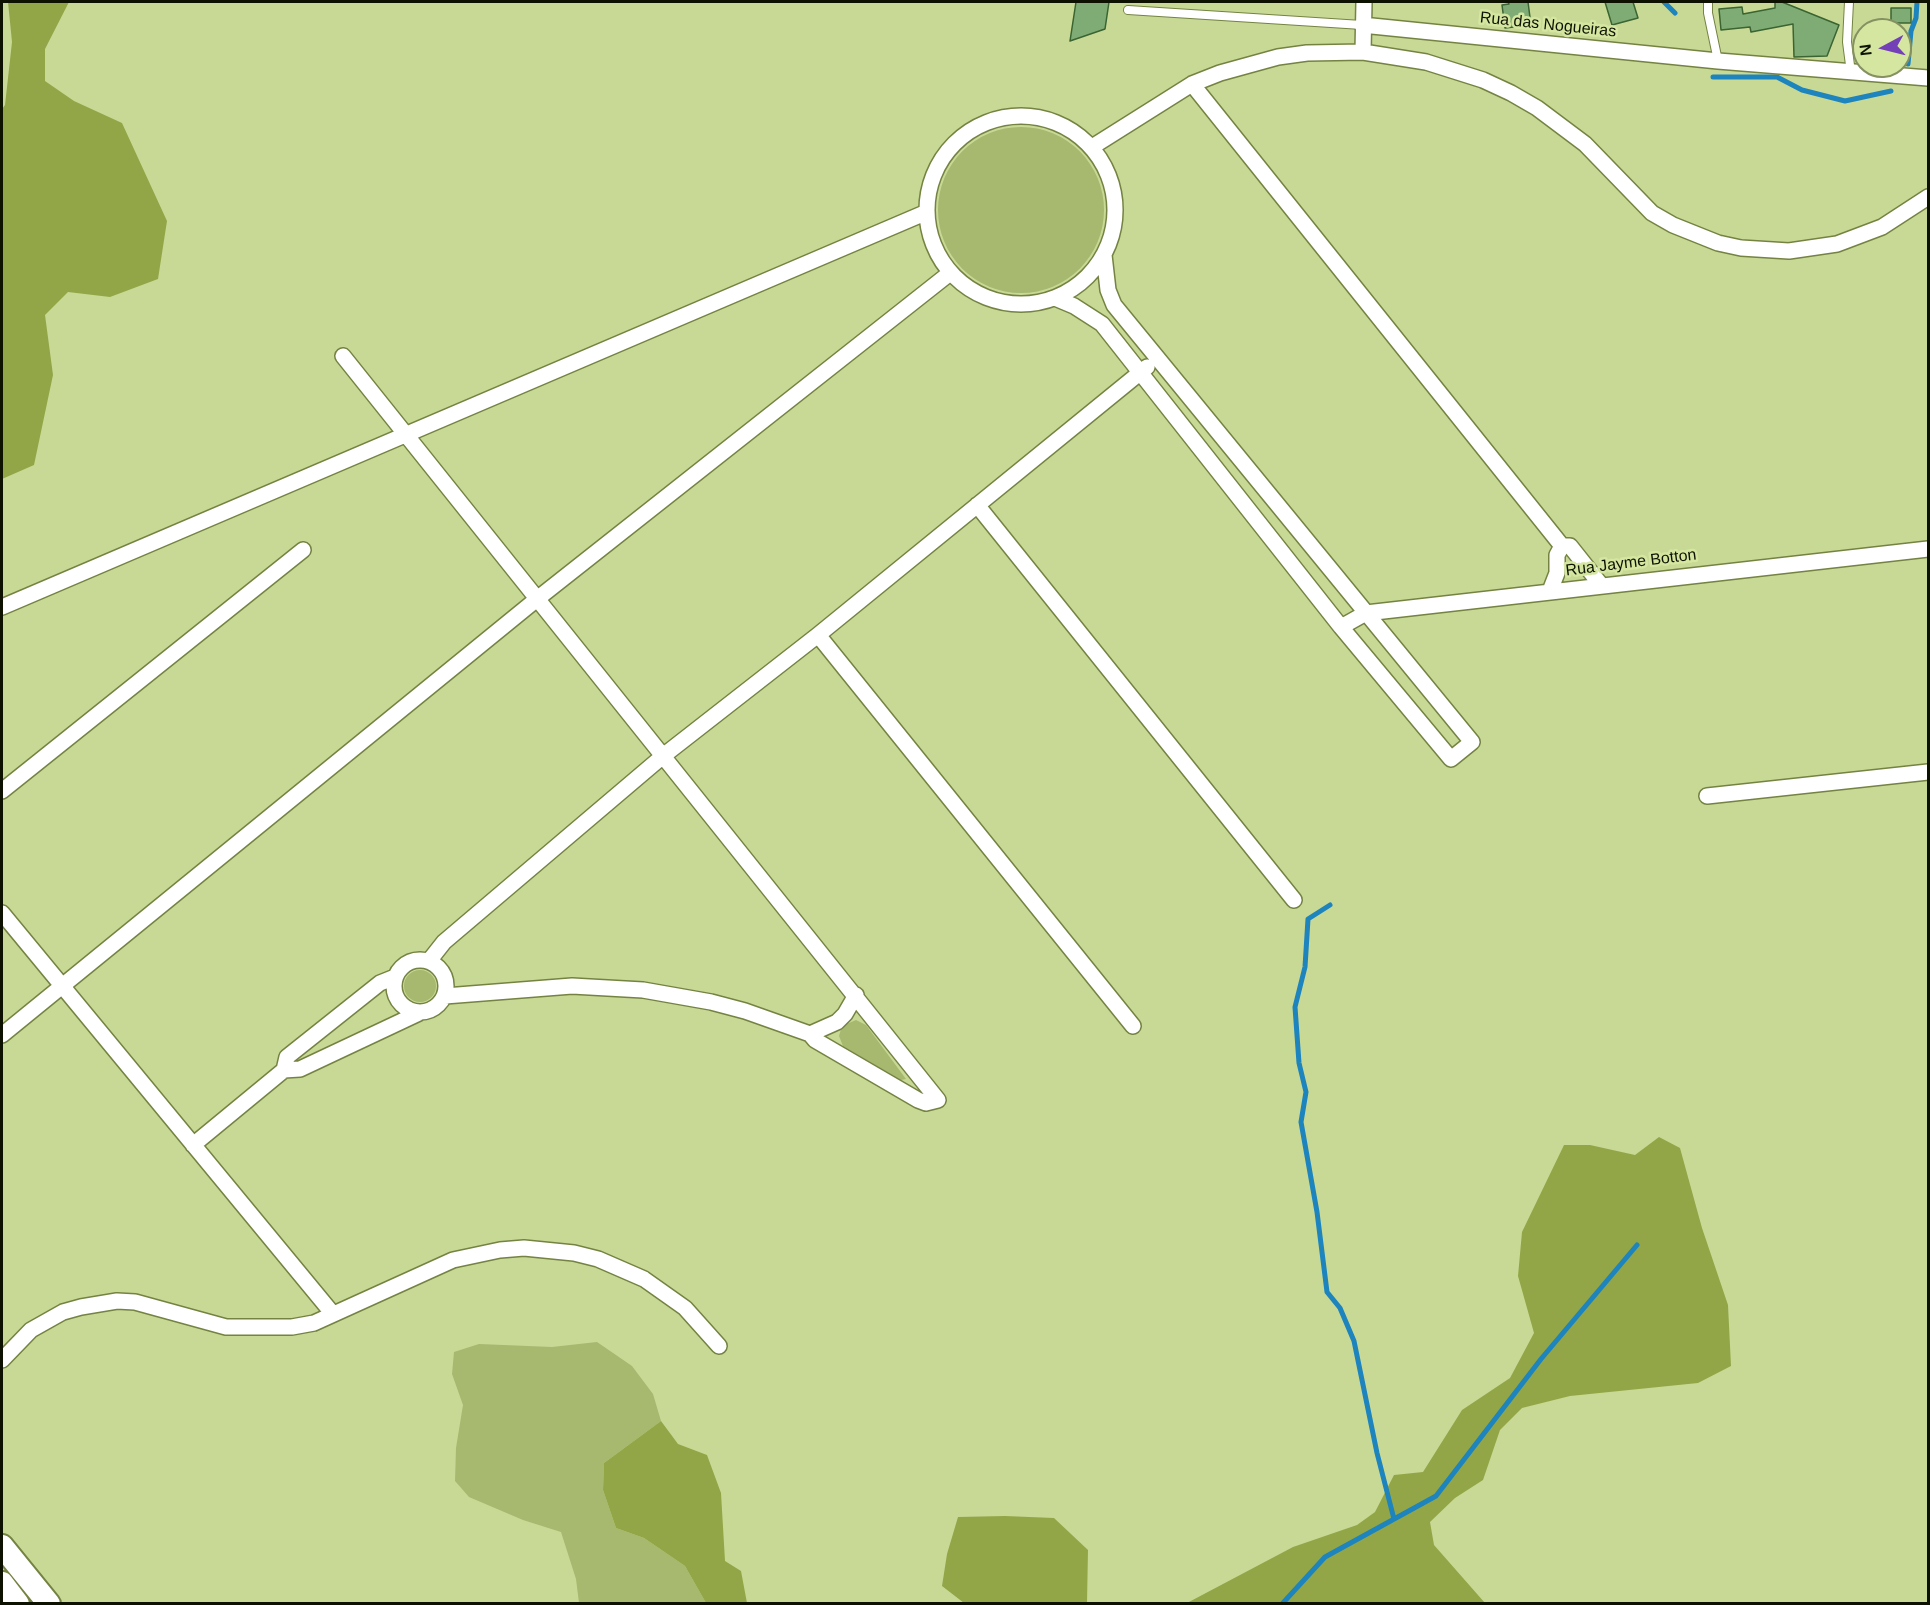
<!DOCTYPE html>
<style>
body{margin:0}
#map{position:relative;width:1930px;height:1605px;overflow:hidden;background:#c8d995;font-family:Helvetica,sans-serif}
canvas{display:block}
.frame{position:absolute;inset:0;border:3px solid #0d1200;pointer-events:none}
.north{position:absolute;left:1852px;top:18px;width:60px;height:60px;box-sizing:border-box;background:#d5e6a1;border:2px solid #859161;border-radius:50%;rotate:263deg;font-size:16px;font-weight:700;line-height:24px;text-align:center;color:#0d1200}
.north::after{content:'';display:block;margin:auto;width:21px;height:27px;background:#7440b7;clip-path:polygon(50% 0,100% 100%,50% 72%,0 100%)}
</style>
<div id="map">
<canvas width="1930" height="1605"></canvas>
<div class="frame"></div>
<div class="north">N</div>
</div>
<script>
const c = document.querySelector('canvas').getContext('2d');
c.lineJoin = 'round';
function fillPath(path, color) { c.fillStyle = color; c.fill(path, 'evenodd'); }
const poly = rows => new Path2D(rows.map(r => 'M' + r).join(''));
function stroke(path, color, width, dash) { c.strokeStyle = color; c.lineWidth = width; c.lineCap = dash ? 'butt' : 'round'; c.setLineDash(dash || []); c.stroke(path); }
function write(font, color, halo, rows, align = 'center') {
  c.font = font + ' Helvetica,sans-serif'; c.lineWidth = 5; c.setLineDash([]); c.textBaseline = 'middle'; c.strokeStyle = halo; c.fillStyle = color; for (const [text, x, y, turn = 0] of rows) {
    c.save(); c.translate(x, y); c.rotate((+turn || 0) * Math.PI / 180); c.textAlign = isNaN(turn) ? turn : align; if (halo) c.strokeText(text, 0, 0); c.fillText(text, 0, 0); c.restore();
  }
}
fillPath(poly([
 '938 210a83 83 0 1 1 166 0a83 83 0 1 1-166 0Z',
 '404 986a16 16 0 1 1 32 0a16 16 0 1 1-32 0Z',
 [856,1020,866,1025,906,1079,901,1080,843,1046,839,1036,842,1026],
 [597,1342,632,1366,653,1394,661,1421,604,1463,603,1490,616,1528,644,1538,685,1566,706,1603,579,1603,576,1579,561,1532,523,1520,469,1497,455,1481,456,1448,463,1405,452,1374,454,1352,479,1344,552,1347]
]), '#a7b86f');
fillPath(poly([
 [8,2,69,2,45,49,45,81,74,101,122,123,167,221,158,279,110,297,68,292,45,315,53,375,34,465,2,479,2,109,5,105,12,42],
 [1659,1137,1680,1148,1702,1228,1728,1305,1731,1366,1698,1383,1570,1396,1522,1408,1500,1430,1483,1480,1455,1498,1430,1522,1434,1545,1485,1603,1187,1603,1293,1547,1357,1525,1375,1512,1394,1475,1423,1472,1462,1410,1510,1378,1534,1333,1518,1276,1522,1232,1564,1145,1590,1145,1635,1155],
 [661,1421,678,1444,707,1455,721,1493,725,1561,741,1571,747,1603,706,1603,685,1566,644,1538,616,1528,603,1490,604,1463],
 [1005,1516,1054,1518,1088,1550,1087,1603,964,1603,942,1586,947,1554,958,1517]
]), '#92a647');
stroke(poly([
 [1664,2,1675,13],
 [1908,64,1911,31,1916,18,1917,2],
 [1713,77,1777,77,1802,90,1845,101,1891,91],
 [1330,905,1308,919,1305,967,1295,1007,1299,1063,1306,1092,1301,1122,1317,1212,1327,1292,1340,1308,1354,1341,1377,1453,1394,1519],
 [1282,1604,1325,1557,1436,1496,1541,1359,1637,1245]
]), '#1d84bd', 5);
const building = poly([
 [1076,2,1109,2,1105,29,1070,41,1076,2],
 [1508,2,1528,2,1531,25,1505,28,1502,5,1509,4,1508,2],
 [1605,2,1633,2,1638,18,1612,25,1605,2],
 [1775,2,1782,2,1839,25,1827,56,1794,57,1793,24,1751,32,1750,27,1721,30,1719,9,1742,7,1743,14,1775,8,1775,2],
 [1891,8,1911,8,1911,23,1891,23,1891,8]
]);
fillPath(building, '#7fac75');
stroke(building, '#3a6431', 1.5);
const lane = poly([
 [1708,2,1708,13,1718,61],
 [1849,2,1847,42,1851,73],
 [1128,10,1362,25]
]);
const street = poly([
 [1362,25,1718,61,1928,78],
 [1363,52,1364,2],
 [1192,84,1562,546,1570,546,1601,585],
 '927 210a94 94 0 1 1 188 0a94 94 0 1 1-188 0Z',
 [1092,147,1192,84,1220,73,1278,57,1307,53,1363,52,1426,62,1483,80,1511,93,1537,108,1585,144,1652,213,1673,225,1718,243,1741,248,1789,251,1837,244,1882,227,1928,197],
 [1055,298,1074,306,1102,324,1341,627,1451,759,1472,742,1114,305,1108,290,1104,255],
 [343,356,938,1100,926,1103,918,1100,815,1040,810,1034,745,1011,711,1002,643,990,572,986,445,996],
 [977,505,1294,900],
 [1550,591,1557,573,1557,555,1562,546],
 [2,607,927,212],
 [1341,627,1366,613,1928,549],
 [818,635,1133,1026],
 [2,791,303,550],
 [1707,796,1928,772],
 [2,913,333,1314],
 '394 986a26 26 0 1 1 52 0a26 26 0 1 1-52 0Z',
 [429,961,444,942,663,756,818,635,1147,367],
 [810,1034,837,1022,845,1014,856,995],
 [2,1035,537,599,950,273],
 [284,1070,287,1057,380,983,395,977],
 [193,1145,284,1070,300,1069,419,1013],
 [2,1360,31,1330,63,1312,81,1307,117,1301,135,1302,226,1327,292,1327,314,1323,453,1260,500,1250,524,1248,574,1253,598,1259,644,1279,685,1308,719,1346]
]);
const secondary = poly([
 [2,1546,49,1604],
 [2,1583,18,1604]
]);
stroke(lane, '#748342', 10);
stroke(street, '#748342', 18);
stroke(secondary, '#748342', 26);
stroke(lane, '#fff', 8);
stroke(street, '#fff', 15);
stroke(secondary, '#fff', 22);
write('16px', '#0d1200', '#d5e6a1', [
 ["Rua das Nogueiras",1548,25,6],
 ["Rua Jayme Botton",1631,563,-7]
]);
</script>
